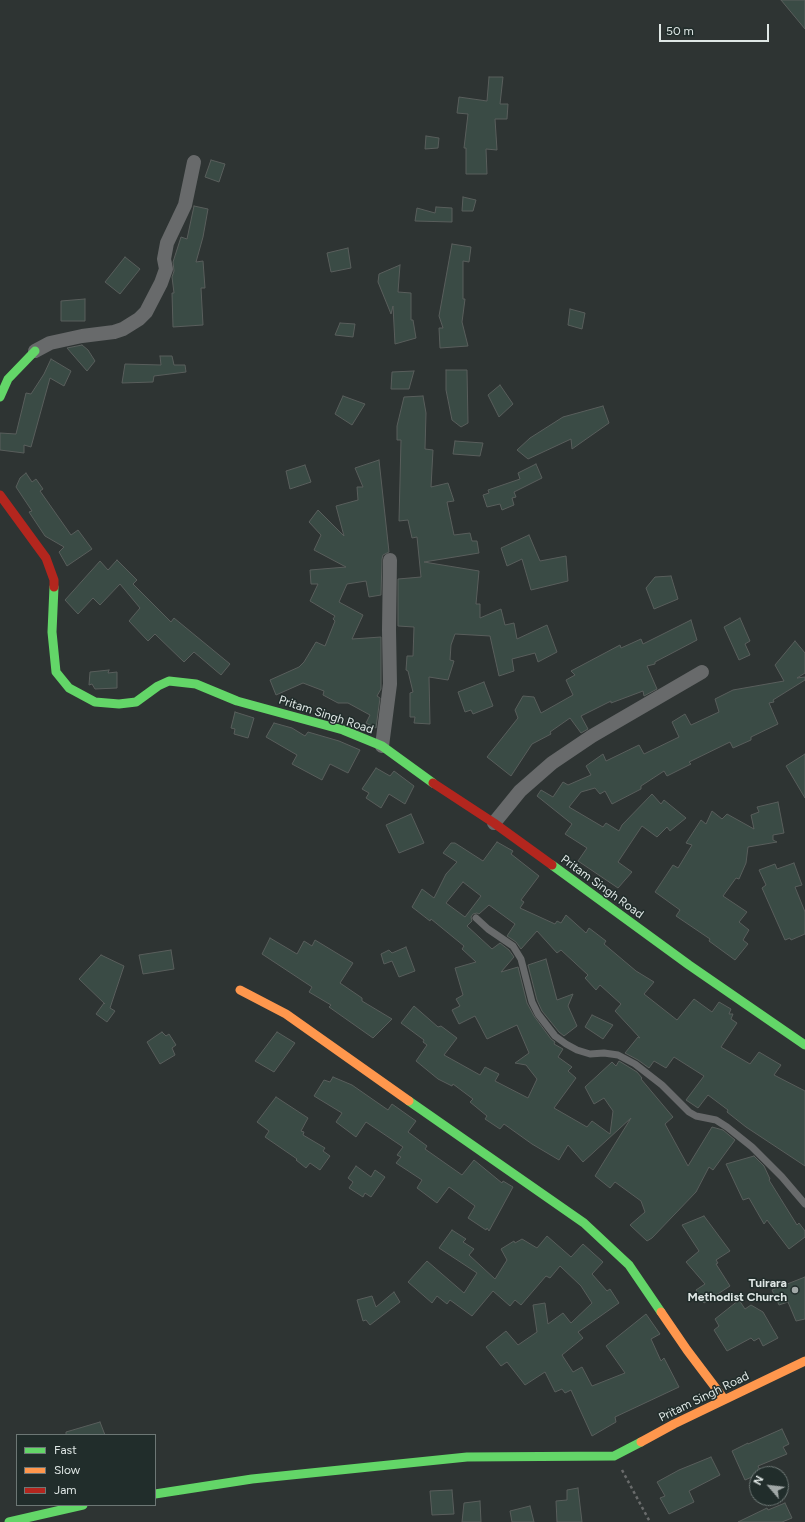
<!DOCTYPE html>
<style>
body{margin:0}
#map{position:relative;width:805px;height:1522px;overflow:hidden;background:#2e3433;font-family:Figtree,sans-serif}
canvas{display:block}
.legend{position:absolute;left:16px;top:1434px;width:140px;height:72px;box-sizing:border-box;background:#212d2b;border:1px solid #6d7775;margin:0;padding:5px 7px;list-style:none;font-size:12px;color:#dfe7e5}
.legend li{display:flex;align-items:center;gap:8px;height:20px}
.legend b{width:20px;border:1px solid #6d7775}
.north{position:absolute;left:749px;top:1466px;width:40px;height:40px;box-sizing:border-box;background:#212d2b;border:1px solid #6d7775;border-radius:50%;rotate:298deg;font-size:11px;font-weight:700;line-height:16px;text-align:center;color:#dfe7e5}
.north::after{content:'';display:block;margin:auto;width:14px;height:18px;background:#a1a8a7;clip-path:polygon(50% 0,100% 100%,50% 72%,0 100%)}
.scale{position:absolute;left:659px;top:24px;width:110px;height:18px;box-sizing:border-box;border:2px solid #dfe7e5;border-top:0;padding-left:5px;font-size:12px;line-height:14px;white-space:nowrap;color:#dfe7e5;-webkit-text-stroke:3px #212d2b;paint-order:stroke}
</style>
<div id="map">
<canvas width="805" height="1522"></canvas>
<ul class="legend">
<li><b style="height:5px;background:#63d668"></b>Fast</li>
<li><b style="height:5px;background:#ff974d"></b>Slow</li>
<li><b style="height:5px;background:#b3261e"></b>Jam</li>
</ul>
<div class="north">N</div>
<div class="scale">50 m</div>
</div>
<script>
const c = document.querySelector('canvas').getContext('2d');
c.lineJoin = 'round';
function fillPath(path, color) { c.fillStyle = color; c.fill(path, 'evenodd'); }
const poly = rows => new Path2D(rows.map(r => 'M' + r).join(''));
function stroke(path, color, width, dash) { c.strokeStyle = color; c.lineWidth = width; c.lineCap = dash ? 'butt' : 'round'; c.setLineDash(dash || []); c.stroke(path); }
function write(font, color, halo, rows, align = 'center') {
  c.font = font + ' Figtree,sans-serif'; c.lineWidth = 3; c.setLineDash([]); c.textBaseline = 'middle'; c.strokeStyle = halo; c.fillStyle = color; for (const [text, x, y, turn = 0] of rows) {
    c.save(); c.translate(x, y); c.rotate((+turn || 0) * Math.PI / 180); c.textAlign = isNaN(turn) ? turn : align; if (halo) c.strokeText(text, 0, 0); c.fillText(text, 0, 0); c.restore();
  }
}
const building = poly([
 [781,0,805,0,805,29,781,0],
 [489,77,503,77,500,104,508,104,507,119,495,119,497,150,486,149,487,174,466,174,466,148,464,148,468,114,457,113,459,97,487,101,489,77],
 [426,136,439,138,438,148,425,149,426,136],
 [211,160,225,164,219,182,205,177,211,160],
 [463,197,476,200,473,211,462,211,463,197],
 [194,206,208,209,203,237,196,262,203,261,205,288,201,288,203,325,173,327,172,293,174,293,172,277,174,271,173,262,181,237,187,239,194,206],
 [436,207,452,208,452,222,415,221,417,208,435,213,436,207],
 [452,244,471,247,469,262,463,261,463,299,465,299,462,322,468,346,440,348,439,328,443,328,439,316,452,244],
 [348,248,351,268,331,272,327,253,348,248],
 [125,257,140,269,120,294,105,282,125,257],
 [400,265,398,292,411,293,411,320,413,320,416,338,395,344,393,306,391,314,378,282,379,274,400,265],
 [85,299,85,321,61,321,61,301,85,299],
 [570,309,585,313,582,329,568,325,570,309],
 [340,323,355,324,353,337,335,335,340,323],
 [82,345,88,350,95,361,87,371,67,348,82,345],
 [160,356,172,356,174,365,185,365,186,372,154,376,153,382,122,383,125,364,161,365,160,356],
 [51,359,71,371,64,386,50,378,31,447,24,445,24,453,0,450,0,433,16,434,26,393,31,394,44,374,51,359],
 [446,370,467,370,468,423,461,427,452,420,446,390,446,370],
 [414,371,409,389,391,389,392,372,414,371],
 [500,385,513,404,499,417,488,395,500,385],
 [343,396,365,404,352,425,335,414,343,396],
 [423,396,426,413,425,449,433,450,431,487,448,483,454,501,447,502,454,535,470,533,472,541,477,541,479,553,424,562,479,571,476,604,480,604,480,618,501,609,505,625,514,623,517,639,547,625,557,652,538,662,535,653,512,659,514,671,499,676,490,636,455,634,451,645,450,660,454,661,448,680,429,677,430,724,414,723,415,717,410,717,410,693,413,692,408,671,406,670,407,656,413,656,414,627,398,626,398,579,421,577,417,537,412,538,408,520,399,521,401,440,397,440,397,426,404,397,423,396],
 [603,406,609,423,572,449,571,439,528,459,517,450,530,438,563,417,603,406],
 [455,441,483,443,480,456,453,454,455,441],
 [379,460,389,552,383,555,382,559,381,595,369,597,366,581,347,584,339,602,363,615,352,639,381,637,381,689,377,696,380,698,376,728,366,723,370,715,348,703,338,703,323,695,324,691,303,683,276,695,270,680,299,667,304,662,316,642,325,646,335,621,333,619,335,616,310,601,318,584,311,584,310,570,346,567,314,550,321,535,309,522,318,510,344,536,336,506,358,500,357,487,363,487,355,468,379,460],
 [536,464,542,478,514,492,516,497,512,498,514,505,502,510,500,504,487,507,483,495,489,493,488,490,520,479,518,473,536,464],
 [305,465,311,482,290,489,286,471,305,465],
 [26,473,32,482,36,479,43,489,40,491,71,535,78,530,92,549,67,566,59,552,64,547,45,536,29,512,32,511,16,487,20,478,26,473],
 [529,535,540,561,566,556,568,581,531,590,522,559,507,566,501,548,529,535],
 [117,560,137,580,133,584,171,622,174,618,230,664,221,675,194,652,184,662,155,634,148,641,129,621,140,608,120,584,100,605,93,598,78,614,65,600,100,561,108,570,117,560],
 [671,576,678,599,654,609,646,588,655,577,671,576],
 [740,618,750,641,745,644,750,655,739,660,724,627,740,618],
 [691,620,697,640,655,662,655,664,647,666,657,689,644,696,643,691,611,703,611,701,581,716,588,729,581,733,570,718,550,732,551,734,532,744,511,776,487,757,518,718,515,710,523,696,534,697,541,713,573,695,566,680,575,675,571,671,620,645,621,648,641,639,643,644,691,620],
 [795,641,805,653,805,673,797,678,805,677,805,680,773,700,774,702,769,703,778,724,751,737,751,740,733,748,730,742,689,762,691,764,667,776,664,771,641,786,641,789,612,804,605,791,600,794,595,788,581,792,569,807,603,827,606,823,619,831,622,825,652,794,661,804,664,800,686,818,670,831,667,827,657,837,642,826,618,862,632,872,618,888,578,861,587,848,565,834,572,824,537,796,541,790,553,797,563,782,568,785,591,775,586,766,603,754,606,761,639,745,644,754,679,737,672,722,685,714,691,725,719,712,715,699,733,690,784,681,775,665,795,641],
 [109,670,108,673,117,672,117,688,95,689,92,684,89,685,90,672,109,670],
 [484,682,493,706,473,714,471,710,465,712,458,692,484,682],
 [235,712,254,718,248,738,234,734,235,729,231,728,235,712],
 [274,723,292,728,305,736,308,732,339,741,360,750,348,773,330,764,322,780,292,764,297,755,266,737,274,723],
 [805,754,805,798,786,766,805,754],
 [376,768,390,776,394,771,414,786,405,804,389,794,381,808,366,798,369,793,362,789,376,768],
 [778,802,784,833,773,835,773,840,777,842,748,847,746,863,739,879,736,878,723,896,747,912,739,922,749,930,743,940,748,944,735,960,709,941,710,939,676,916,680,910,655,892,673,865,678,868,692,845,686,843,701,820,706,824,712,811,722,819,727,814,754,829,751,815,759,812,757,807,778,802],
 [411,814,424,843,399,853,386,825,411,814],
 [497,842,513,851,511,854,539,876,521,900,524,902,520,908,555,924,557,921,561,923,566,915,586,933,589,928,606,941,604,944,636,971,654,982,644,994,677,1020,694,999,712,1012,719,1002,731,1009,729,1014,733,1014,731,1019,737,1023,721,1047,750,1064,759,1052,781,1065,774,1075,805,1091,805,1166,746,1127,727,1112,728,1110,708,1095,698,1108,686,1100,704,1076,674,1057,666,1068,654,1061,649,1068,638,1060,625,1053,638,1037,640,1038,615,1011,621,1004,600,985,596,990,585,978,588,975,561,950,557,953,537,931,521,949,516,942,507,936,515,924,489,905,479,914,477,913,473,914,471,917,472,921,467,926,492,949,500,943,509,950,514,957,501,972,518,967,527,1003,534,1016,551,1039,555,1042,554,1044,563,1049,558,1057,572,1067,568,1071,576,1078,554,1108,587,1127,592,1121,610,1134,613,1111,604,1098,594,1104,585,1087,612,1062,616,1066,619,1061,637,1072,642,1078,641,1079,673,1117,665,1124,688,1166,712,1127,723,1130,735,1140,713,1170,709,1167,696,1192,652,1238,647,1241,630,1225,645,1212,641,1201,615,1182,610,1188,595,1176,631,1118,583,1162,568,1145,559,1160,532,1144,504,1124,500,1129,485,1119,487,1116,470,1102,473,1099,453,1084,452,1086,438,1079,416,1061,427,1045,423,1042,424,1040,401,1023,414,1006,438,1027,441,1026,457,1038,444,1055,480,1075,485,1067,499,1074,495,1081,528,1098,537,1079,526,1065,515,1063,529,1053,517,1025,487,1039,475,1016,459,1024,452,1010,460,1006,456,999,463,995,455,968,476,962,462,949,464,946,431,919,430,921,412,907,422,889,434,898,446,874,457,862,443,853,451,843,455,843,483,861,497,842],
 [463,882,481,896,465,917,446,903,463,882],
 [794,863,802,885,795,887,805,912,805,934,791,940,790,938,785,940,762,888,766,885,759,870,775,864,777,869,794,863],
 [270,938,297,954,304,941,312,946,315,940,353,963,340,983,362,998,362,1001,392,1019,373,1038,329,1007,331,1005,309,992,312,987,262,954,270,938],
 [406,947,415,971,399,977,392,961,384,964,381,954,389,950,392,953,406,947],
 [171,950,174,969,143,974,139,955,171,950],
 [101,955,124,966,110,1008,115,1011,107,1022,96,1014,104,1003,105,1004,79,979,101,955],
 [546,959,557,1000,573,994,568,1006,577,1026,564,1036,559,1032,542,1011,537,1000,528,965,546,959],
 [592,1015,613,1025,603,1039,585,1027,592,1015],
 [162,1032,166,1036,169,1034,176,1045,172,1048,175,1055,160,1064,147,1042,162,1032],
 [277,1032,295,1043,274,1072,255,1061,277,1032],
 [333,1077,352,1085,388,1110,392,1104,416,1121,408,1132,427,1146,425,1149,462,1175,474,1160,502,1183,503,1181,513,1187,489,1231,487,1228,486,1230,468,1218,475,1206,449,1187,437,1203,417,1188,422,1180,396,1163,401,1157,397,1155,403,1147,366,1122,356,1137,336,1122,342,1113,314,1096,324,1080,330,1082,333,1077],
 [276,1097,308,1118,301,1131,304,1132,303,1135,325,1148,323,1151,330,1156,320,1170,310,1163,306,1168,296,1160,297,1159,265,1137,269,1131,257,1122,276,1097],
 [754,1156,764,1166,770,1179,769,1180,797,1225,799,1223,805,1231,805,1237,789,1249,767,1220,764,1224,749,1198,743,1200,726,1164,754,1156],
 [356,1166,371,1177,375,1170,385,1177,371,1197,365,1193,363,1197,349,1188,353,1182,348,1178,356,1166],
 [704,1216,730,1251,716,1260,718,1263,716,1264,730,1286,704,1303,696,1290,705,1284,686,1262,699,1251,682,1225,704,1216],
 [452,1230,466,1239,463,1242,474,1249,469,1255,495,1279,507,1260,501,1249,514,1241,515,1243,522,1239,537,1248,547,1236,571,1257,583,1244,603,1262,592,1274,607,1291,610,1289,619,1303,578,1332,583,1338,562,1355,573,1372,582,1367,592,1386,625,1373,606,1346,646,1314,660,1334,651,1339,661,1361,664,1358,679,1387,615,1417,616,1422,592,1436,571,1390,565,1393,562,1389,555,1392,545,1372,525,1385,507,1362,501,1366,486,1347,506,1331,518,1345,537,1332,533,1305,545,1303,548,1324,563,1313,571,1323,592,1303,581,1286,560,1266,550,1278,546,1276,521,1305,515,1300,510,1306,493,1291,472,1316,450,1300,447,1304,437,1296,432,1303,408,1282,427,1261,464,1293,477,1273,439,1248,452,1230],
 [805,1277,805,1319,796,1321,788,1302,779,1305,772,1290,805,1277],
 [394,1292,400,1302,370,1325,366,1320,363,1321,357,1300,372,1296,376,1307,394,1292],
 [739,1300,745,1309,751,1305,763,1312,778,1338,763,1346,759,1338,754,1341,751,1338,727,1351,714,1330,719,1326,715,1319,739,1300],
 [100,1422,105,1435,66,1435,66,1432,100,1422],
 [782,1429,789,1444,783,1447,787,1454,758,1466,761,1473,745,1480,732,1451,748,1443,748,1444,782,1429],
 [711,1457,720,1475,689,1491,694,1502,669,1514,660,1498,665,1496,657,1482,679,1470,711,1457],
 [578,1488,582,1522,557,1522,556,1501,567,1500,567,1490,578,1488],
 [452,1490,454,1514,432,1515,430,1491,452,1490],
 [480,1501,481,1522,462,1522,464,1503,480,1501],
 [785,1503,792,1518,782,1522,738,1522,767,1508,768,1510,785,1503],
 [530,1506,534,1522,512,1522,510,1511,530,1506]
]);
fillPath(building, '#3a4b45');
stroke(building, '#595e5c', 1);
stroke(poly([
 [622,1470,650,1522]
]), '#696b6b', 2.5, [3, 3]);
stroke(poly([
 [476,918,488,929,513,946,521,959,532,1002,538,1014,555,1036,566,1044,577,1050,590,1054,604,1053,618,1055,635,1064,662,1085,689,1112,696,1116,716,1120,727,1127,752,1147,782,1177,805,1204]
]), '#686a6b', 7);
stroke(poly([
 [35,351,50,343,82,336,114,332,123,329,139,319,146,312,161,283,166,269,164,259,167,243,185,205,194,162],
 [382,746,390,684,389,630,390,560],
 [494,823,520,791,552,763,592,736,702,672]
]), '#686a6b', 14);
stroke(poly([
 [0,397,8,379,35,351],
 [54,587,52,632,56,672,69,688,95,702,119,704,136,702,158,686,169,681,196,684,237,701,343,730,382,746,433,783],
 [552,865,689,965,805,1045],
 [409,1101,584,1223,629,1265,661,1312],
 [155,1494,252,1479,467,1457,614,1456,641,1442],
 [9,1522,83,1505]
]), '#63d668', 9);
stroke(poly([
 [240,990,286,1014,409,1101],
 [661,1312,687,1350,724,1399],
 [641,1442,674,1424,805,1361]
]), '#ff974d', 9);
stroke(poly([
 [0,495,46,558,54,580,54,587],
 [433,783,494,823,552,865]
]), '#b3261e', 9);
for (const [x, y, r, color] of [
 [795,1290,4,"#a1a8a7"]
]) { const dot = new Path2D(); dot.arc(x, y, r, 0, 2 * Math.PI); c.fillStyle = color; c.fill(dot); stroke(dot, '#212d2b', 1.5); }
write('12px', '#dfe7e5', '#212d2b', [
 ["Pritam Singh Road",326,715,18],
 ["Pritam Singh Road",602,887,36],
 ["Pritam Singh Road",704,1397,-26]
]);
write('bold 12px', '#dfe7e5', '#212d2b', [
 ["Tuirara",787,1283],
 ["Methodist Church",787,1297]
], 'right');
</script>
